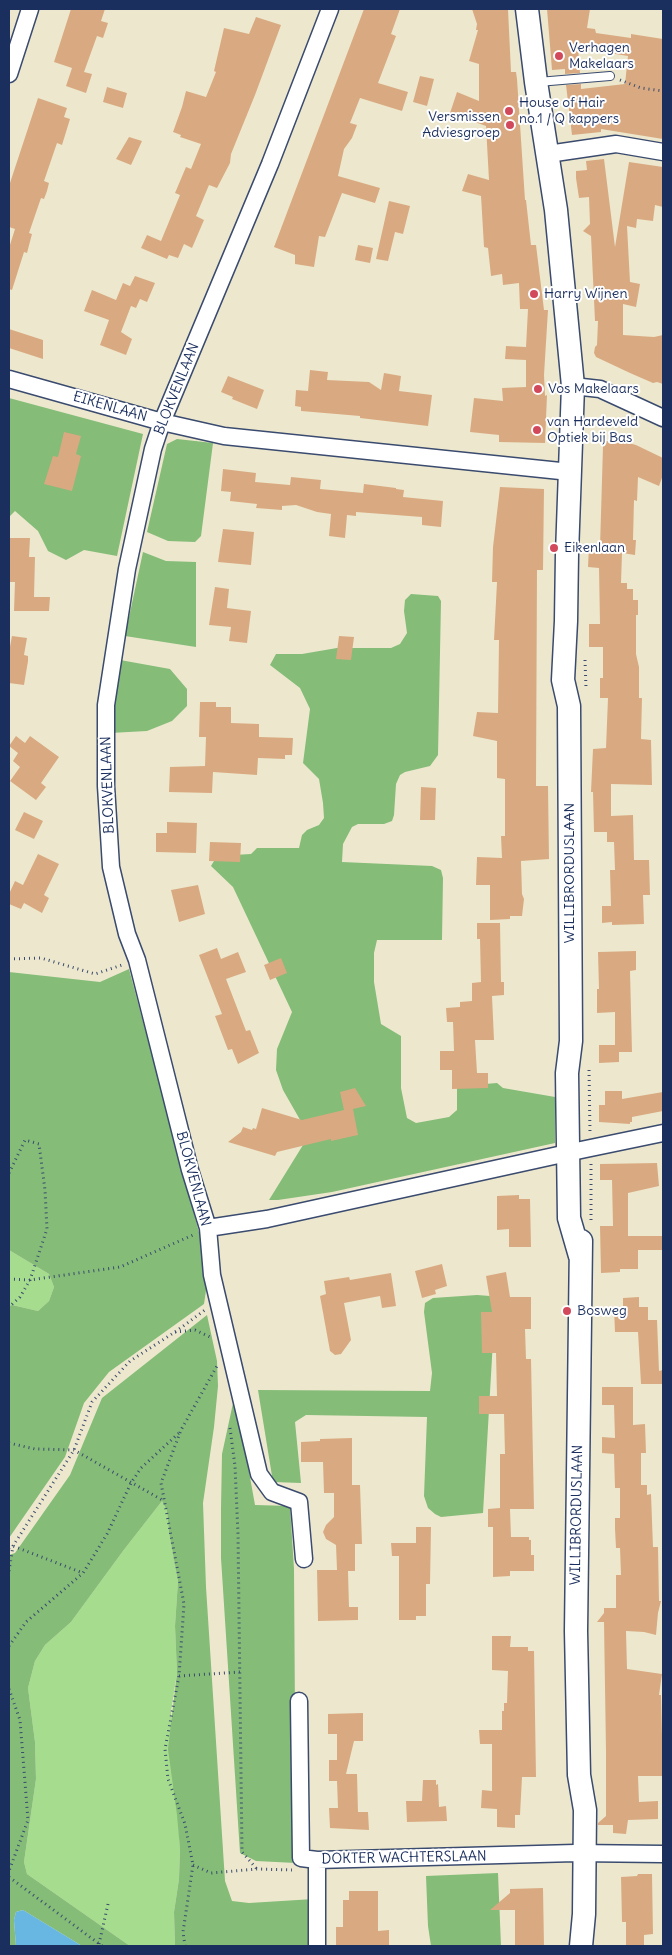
<!DOCTYPE html>
<style>
body{margin:0}
#map{position:relative;width:672px;height:1955px;overflow:hidden;background:#ede8cd;font-family:Delius,sans-serif}
canvas{display:block}
.frame{position:absolute;inset:0;border:10px solid #1b2f5e;pointer-events:none}
</style>
<div id="map">
<canvas width="672" height="1955"></canvas>
<div class="frame"></div>
</div>
<script>
const c = document.querySelector('canvas').getContext('2d');
c.lineJoin = 'round';
function fillPath(path, color) { c.fillStyle = color; c.fill(path, 'evenodd'); }
const poly = rows => new Path2D(rows.map(r => 'M' + r).join(''));
function stroke(path, color, width, dash) { c.strokeStyle = color; c.lineWidth = width; c.lineCap = dash ? 'butt' : 'round'; c.setLineDash(dash || []); c.stroke(path); }
function write(font, color, halo, rows, align = 'center') {
  c.font = font + ' Delius,sans-serif'; c.lineWidth = 4; c.setLineDash([]); c.textBaseline = 'middle'; c.strokeStyle = halo; c.fillStyle = color; for (const [text, x, y, turn = 0] of rows) {
    c.save(); c.translate(x, y); c.rotate((+turn || 0) * Math.PI / 180); c.textAlign = isNaN(turn) ? turn : align; if (halo) c.strokeText(text, 0, 0); c.fillText(text, 0, 0); c.restore();
  }
}
fillPath(poly([
 [9,1250,49,1274,54,1287,49,1301,38,1311,12,1305,9,1306],
 [162,1501,167,1511,169,1533,178,1581,175,1626,177,1673,171,1711,180,1849,179,1879,174,1912,175,1946,130,1946,27,1874,24,1862,36,1779,35,1742,28,1688,35,1661,45,1645,71,1622,123,1551]
]), '#a6dc8d');
fillPath(poly([
 [9,398,143,434,117,556,84,550,66,560,48,551,38,531,15,511,9,517],
 [177,439,213,443,201,536,195,542,168,541,147,532,167,444],
 [143,552,166,561,196,562,196,647,125,636],
 [411,594,438,596,441,601,438,755,430,766,405,772,400,775,396,784,394,815,392,821,384,824,358,824,352,827,343,844,342,862,432,866,441,870,443,878,442,940,377,940,374,953,374,982,381,1024,401,1036,401,1088,407,1118,416,1123,449,1117,457,1110,457,1088,461,1086,497,1083,503,1088,555,1097,555,1143,332,1192,278,1200,269,1200,303,1145,303,1125,283,1090,276,1070,277,1049,292,1012,233,887,211,866,217,856,251,854,257,848,299,848,302,835,307,830,319,825,324,818,323,803,319,779,303,763,310,709,300,688,270,665,276,654,302,654,337,648,391,648,400,644,407,633,404,611,405,600],
 [120,660,170,669,187,689,187,706,172,721,147,731,110,733],
 [129,969,209,1270,204,1304,109,1372,84,1403,65,1457,9,1538,9,1306,12,1305,38,1311,49,1301,54,1287,49,1274,9,1250,9,972,100,982],
 [477,1295,490,1296,495,1306,483,1513,441,1517,435,1514,428,1508,424,1496,427,1417,306,1415,295,1422,301,1483,273,1482,258,1390,430,1391,432,1373,424,1312,425,1303,433,1298],
 [207,1315,217,1361,218,1386,214,1427,203,1503,206,1587,225,1881,232,1901,249,1903,314,1899,315,1946,175,1946,174,1912,179,1879,180,1849,177,1815,168,1749,177,1673,175,1626,178,1581,169,1533,167,1511,162,1501,123,1551,71,1622,45,1645,35,1661,28,1688,35,1742,36,1779,24,1862,27,1874,130,1946,82,1946,23,1910,16,1912,14,1920,16,1946,9,1946,9,1555,15,1553,70,1475,102,1398],
 [235,1394,255,1505,290,1506,294,1569,296,1863,256,1861,240,1853,221,1558,221,1508,222,1454],
 [498,1873,501,1946,431,1946,428,1926,426,1876]
]), '#84bc78');
fillPath(poly([
 [23,1910,82,1946,16,1946,14,1920,16,1912]
]), '#67b7e2');
fillPath(poly([
 [71,9,105,9,101,21,108,23,103,38,97,36,84,72,92,74,86,93,66,86,72,68,54,62],
 [364,9,400,9,391,34,396,36,378,83,408,92,402,111,360,98,350,123,357,125,352,138,344,149,338,176,380,188,375,203,342,193,325,237,319,236,314,267,295,264,295,255,274,247],
 [472,9,508,9,511,72,516,72,517,79,525,200,526,200,531,245,536,245,544,310,548,310,544,375,545,396,547,395,545,443,499,442,499,435,470,432,474,398,503,401,502,388,526,387,526,360,505,359,506,346,526,347,528,309,520,309,519,283,503,285,502,274,491,276,488,248,484,247,481,196,462,191,468,174,489,180,486,126,450,113,457,92,479,101,479,64,469,61,478,30,476,30,477,24],
 [547,9,590,9,587,28,595,29,596,33,631,38,631,34,663,39,663,139,601,129,601,132,572,135,566,85,581,84,581,89,625,84,628,56,578,48,580,73,565,74,565,69,552,70],
 [256,17,281,25,255,95,231,154,230,163,217,188,209,185,196,216,204,220,192,248,184,244,178,258,169,255,167,259,141,248,147,235,161,241,180,195,175,193,186,167,191,169,201,144,180,137,181,135,173,132,182,107,186,91,206,97,216,72,214,71,224,28,249,34],
 [420,76,434,79,427,106,413,102],
 [107,87,127,93,123,108,103,102],
 [38,98,67,108,64,117,70,119,62,145,57,143,44,181,49,183,47,191,44,199,41,198,29,233,32,234,27,253,24,252,12,290,9,289,9,248,15,229,9,227,9,186],
 [129,137,142,141,131,165,116,159],
 [604,159,615,247,629,162,663,167,663,207,655,205,653,221,637,219,636,228,627,226,630,282,640,284,636,307,623,304,623,335,654,337,663,335,663,384,657,382,653,383,630,373,596,357,594,353,595,347,597,345,598,321,595,321,591,236,583,231,590,224,589,197,579,198,576,178,576,171,587,170,586,161],
 [389,201,410,206,403,234,395,232,388,261,376,259],
 [358,245,373,248,370,263,355,260],
 [135,276,155,283,147,302,140,299,136,308,131,306,121,332,132,339,126,355,100,345,109,320,84,311,92,290,116,300,123,283,130,286],
 [9,329,43,340,43,359,9,348],
 [310,370,328,372,327,380,369,382,381,390,384,373,401,376,399,391,432,395,428,426,360,418,360,416,301,411,301,407,295,406,296,390,308,391],
 [228,376,264,390,257,409,232,399,233,397,221,392],
 [64,432,81,436,76,454,81,456,72,491,44,484,53,456,58,457],
 [605,441,625,442,636,445,663,458,663,475,659,486,638,477,637,501,634,500,633,540,636,540,635,555,622,553,621,583,627,583,627,589,633,589,633,600,638,600,638,615,636,615,636,654,639,667,639,698,642,698,641,739,651,740,652,785,611,784,611,816,633,815,634,860,649,860,650,895,643,895,644,924,612,925,612,922,602,923,602,906,611,906,610,870,615,870,614,842,607,842,607,832,594,832,593,792,591,792,593,749,606,748,608,698,600,698,600,678,603,678,603,647,589,647,589,624,600,624,599,568,588,567,589,547,600,547,603,446,605,446],
 [223,469,256,473,255,482,290,485,291,477,321,480,320,489,363,493,364,484,396,488,396,489,404,490,403,497,443,501,441,527,422,525,422,517,356,512,356,516,347,515,345,538,329,536,331,514,317,512,296,505,282,506,282,510,256,508,257,504,230,501,231,492,221,491],
 [500,487,544,489,543,570,537,570,536,786,548,786,549,859,521,861,522,894,524,899,522,916,510,916,510,919,490,920,490,885,476,885,477,857,502,858,501,836,505,836,505,779,497,778,497,741,473,736,477,712,498,713,499,640,494,640,497,582,492,582,493,547],
 [223,529,254,532,251,565,218,562],
 [9,538,30,538,29,557,35,557,34,597,50,597,49,611,14,611,15,582,9,582],
 [215,587,229,589,227,608,251,611,247,643,229,641,231,627,209,625],
 [12,636,27,638,24,655,28,656,28,661,24,685,9,683,9,652],
 [339,636,354,637,351,660,336,659],
 [200,702,216,702,216,707,231,707,231,723,259,724,259,737,293,738,292,755,285,755,285,759,258,758,257,775,213,772,212,793,169,792,170,767,205,766,206,737,199,737],
 [16,736,25,743,30,736,59,757,41,783,46,787,36,800,10,781,20,767,13,761,18,753,9,746],
 [421,787,436,788,435,820,420,820],
 [24,812,43,821,34,839,15,830],
 [167,822,197,823,196,853,156,852,156,833,167,833],
 [210,842,241,843,240,862,209,861],
 [38,854,59,864,44,895,49,898,42,913,24,903,21,909,9,904,9,894,15,881,23,885],
 [198,885,205,914,179,922,171,890],
 [477,923,500,923,501,982,504,982,504,995,492,996,494,1040,475,1040,477,1073,488,1073,488,1088,452,1089,452,1070,440,1070,440,1051,454,1051,453,1022,447,1022,446,1008,460,1007,460,1002,472,1001,472,983,481,982,480,939,477,939],
 [217,948,221,959,238,952,246,972,226,979,246,1031,250,1030,259,1053,238,1064,232,1049,228,1050,215,1016,222,1014,199,955],
 [636,951,636,970,630,971,632,1052,619,1052,619,1062,599,1063,599,1045,615,1045,615,1012,597,1013,597,989,599,989,598,952],
 [281,958,287,973,270,980,264,965],
 [355,1088,366,1106,353,1109,358,1135,331,1141,331,1139,277,1152,275,1156,228,1142,241,1132,243,1127,252,1130,253,1128,256,1129,262,1108,302,1120,344,1110,340,1092],
 [605,1091,622,1091,622,1099,663,1092,663,1111,632,1117,632,1122,630,1122,630,1124,599,1122,599,1105,605,1105],
 [657,1163,659,1186,628,1193,628,1236,663,1236,663,1250,638,1250,638,1269,620,1269,620,1272,601,1273,600,1226,613,1226,612,1180,600,1180,600,1164],
 [519,1195,519,1199,530,1199,531,1247,509,1247,509,1229,497,1230,497,1196],
 [442,1264,447,1286,435,1290,436,1294,422,1298,415,1271],
 [506,1272,510,1297,531,1297,531,1329,525,1329,526,1359,531,1359,534,1509,510,1509,511,1537,529,1537,529,1540,531,1540,531,1555,534,1555,534,1571,510,1571,510,1576,493,1577,493,1527,488,1527,488,1509,500,1508,500,1454,505,1454,504,1414,479,1414,479,1396,497,1396,496,1353,482,1353,481,1312,492,1312,486,1276],
 [391,1273,396,1306,382,1308,380,1296,344,1303,351,1340,341,1354,335,1355,330,1351,320,1296,326,1294,324,1281,349,1277,350,1280],
 [639,1297,639,1307,648,1307,648,1320,657,1320,659,1371,663,1370,663,1384,641,1384,638,1332,615,1332,614,1308,623,1308,623,1298],
 [602,1387,633,1387,633,1425,645,1424,646,1453,641,1453,641,1485,647,1485,647,1495,651,1494,653,1547,658,1547,659,1601,661,1601,658,1613,656,1635,644,1632,626,1631,627,1669,662,1674,659,1695,661,1695,663,1776,638,1776,639,1802,658,1801,658,1819,628,1820,626,1834,613,1833,613,1825,598,1825,598,1823,606,1816,606,1752,604,1622,597,1622,604,1613,604,1608,616,1608,616,1575,621,1575,620,1548,616,1548,615,1529,615,1518,620,1518,620,1488,615,1488,614,1454,602,1453,602,1437,615,1438,614,1405,602,1405],
 [352,1438,352,1485,360,1485,362,1544,355,1544,355,1571,348,1571,349,1607,358,1607,358,1620,318,1621,317,1570,337,1570,336,1545,326,1539,323,1532,326,1525,334,1517,334,1493,324,1493,323,1462,301,1462,301,1442,320,1441,320,1439],
 [416,1527,431,1527,430,1584,426,1584,426,1616,416,1616,416,1620,399,1620,399,1556,392,1556,391,1543,416,1543],
 [492,1636,511,1636,510,1647,528,1647,528,1651,534,1651,536,1777,522,1777,520,1815,515,1815,515,1828,497,1827,497,1809,481,1808,482,1790,492,1791,492,1744,480,1744,479,1730,502,1730,502,1711,504,1711,504,1703,507,1703,508,1671,492,1670],
 [363,1713,363,1741,354,1741,346,1774,357,1774,358,1812,368,1812,369,1830,330,1828,329,1808,338,1808,337,1781,329,1781,329,1760,337,1760,337,1734,328,1734,328,1714],
 [423,1780,436,1780,436,1785,438,1784,439,1807,446,1806,447,1821,407,1822,406,1801,422,1801],
 [638,1874,652,1874,653,1934,644,1935,644,1946,626,1946,626,1922,622,1922,621,1877,637,1876],
 [543,1888,544,1946,515,1946,515,1910,490,1910,510,1893,510,1889],
 [349,1891,378,1891,378,1931,389,1930,389,1946,336,1946,336,1927,343,1927,343,1900,349,1900]
]), '#d9aa81');
const service = poly([
 [538,82,610,76]
]);
const minor = poly([
 [9,74,30,9],
 [548,154,616,144,663,152],
 [9,379,162,422,224,436,570,472],
 [573,386,600,389,663,418],
 [208,1228,267,1219,581,1150,663,1133],
 [304,1559,299,1502,272,1492,259,1474,212,1275,208,1228,190,1170,137,960,127,934,111,867,106,786,106,705,127,569,153,449,162,422,270,164,330,9],
 [299,1701,301,1858,317,1860,575,1853,663,1854],
 [317,1860,317,1946]
]);
const secondary = poly([
 [527,9,536,82,556,210,573,386,567,554,566,621,563,680,569,706,571,1041,567,1073,569,1218,580,1256],
 [581,1241,576,1631,579,1775,585,1810,584,1914,581,1946]
]);
stroke(service, '#3a4b6f', 10);
stroke(minor, '#3a4b6f', 19);
stroke(secondary, '#3a4b6f', 25);
stroke(poly([
 [620,80,641,88,663,91],
 [585,660,586,688],
 [9,959,41,958,95,974,122,965],
 [589,1070,590,1133],
 [591,1164,591,1221],
 [9,1173,25,1140,39,1144,45,1190,47,1229,30,1280,20,1297,9,1307],
 [9,1279,30,1280,120,1267,193,1235],
 [175,1332,195,1330,210,1337],
 [230,1428,235,1466,238,1534,242,1852,257,1869],
 [9,1443,35,1449,74,1450,164,1501],
 [9,1548,13,1546,83,1573],
 [9,1571,13,1546,74,1450,92,1402,130,1361,175,1332,205,1310],
 [9,1646,26,1622,83,1573,107,1534,131,1483,141,1468,179,1433],
 [179,1676,240,1672],
 [9,1689,20,1720,28,1820,9,1871],
 [193,1865,211,1873,257,1869,292,1870],
 [9,1877,102,1946],
 [99,1944,108,1904],
 [185,1946,183,1932,193,1865,185,1824,168,1779,165,1749,179,1676,184,1604,161,1483,181,1430,217,1366]
]), '#3a4b6f', 3, [1, 4]);
stroke(service, '#fff', 8);
stroke(minor, '#fff', 16);
stroke(secondary, '#fff', 22);
for (const [x, y, r, color] of [
 [559,56,5,"#d1495b"],
 [509,111,5,"#d1495b"],
 [510,125,5,"#d1495b"],
 [534,294,5,"#d1495b"],
 [538,389,5,"#d1495b"],
 [537,430,5,"#d1495b"],
 [554,548,5,"#d1495b"],
 [567,1311,5,"#d1495b"]
]) { const dot = new Path2D(); dot.arc(x, y, r, 0, 2 * Math.PI); c.fillStyle = color; c.fill(dot); stroke(dot, '#fff', 2); }
write('14px', '#1b2f5e', '#fff', [
 ["Verhagen",569,48],
 ["Makelaars",569,64],
 ["House of Hair",519,103],
 ["no.1 / Q kappers",519,119],
 ["Versmissen",500,117,"right"],
 ["Adviesgroep",500,133,"right"],
 ["Harry Wijnen",544,294],
 ["Vos Makelaars",548,389],
 ["van Hardeveld",547,422],
 ["Optiek bij Bas",547,438],
 ["Eikenlaan",564,548],
 ["Bosweg",577,1311]
], 'left');
write('14px', '#1b2f5e', '#fff', [
 ["BLOKVENLAAN",177,389,-68],
 ["EIKENLAAN",110,407,16],
 ["BLOKVENLAAN",108,785,-92],
 ["WILLIBRORDUSLAAN",570,873,-90],
 ["BLOKVENLAAN",193,1179,75],
 ["WILLIBRORDUSLAAN",577,1515,-89],
 ["DOKTER WACHTERSLAAN",404,1858,-1]
]);
</script>
